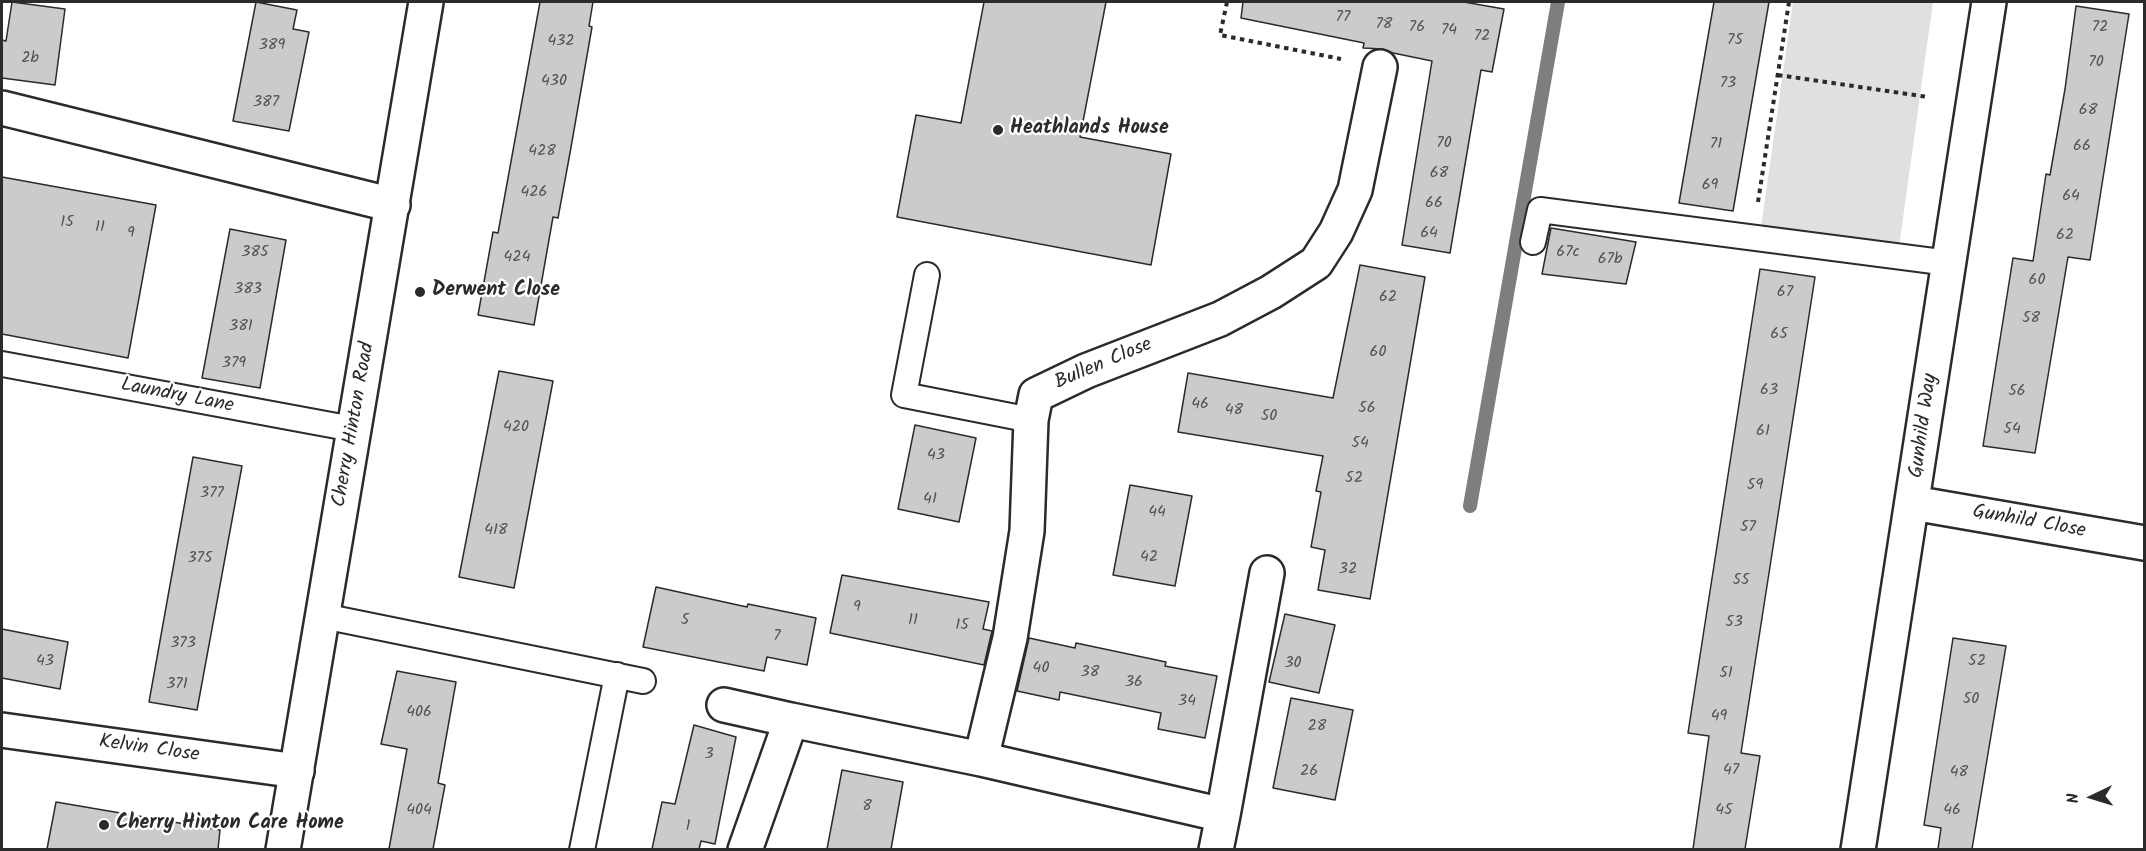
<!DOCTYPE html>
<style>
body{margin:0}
#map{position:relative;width:2146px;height:851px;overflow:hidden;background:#fff;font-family:Kalam,sans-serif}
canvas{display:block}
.frame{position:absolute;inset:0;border:3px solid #2b2b2b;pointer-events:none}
.north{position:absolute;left:2062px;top:767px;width:60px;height:60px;-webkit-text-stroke:4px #fff;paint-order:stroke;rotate:266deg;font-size:16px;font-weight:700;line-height:24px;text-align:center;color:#2b2b2b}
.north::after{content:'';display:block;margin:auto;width:21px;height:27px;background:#2b2b2b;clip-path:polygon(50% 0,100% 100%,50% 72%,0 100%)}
</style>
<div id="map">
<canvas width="2146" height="851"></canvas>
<div class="frame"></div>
<div class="north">N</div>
</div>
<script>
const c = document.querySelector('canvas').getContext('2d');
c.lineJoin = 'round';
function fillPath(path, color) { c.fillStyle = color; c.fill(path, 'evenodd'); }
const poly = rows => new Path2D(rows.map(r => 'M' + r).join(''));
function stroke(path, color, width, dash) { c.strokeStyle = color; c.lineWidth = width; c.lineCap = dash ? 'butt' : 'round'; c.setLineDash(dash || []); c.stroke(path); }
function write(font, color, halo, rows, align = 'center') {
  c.font = font + ' Kalam,sans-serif'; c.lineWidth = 4.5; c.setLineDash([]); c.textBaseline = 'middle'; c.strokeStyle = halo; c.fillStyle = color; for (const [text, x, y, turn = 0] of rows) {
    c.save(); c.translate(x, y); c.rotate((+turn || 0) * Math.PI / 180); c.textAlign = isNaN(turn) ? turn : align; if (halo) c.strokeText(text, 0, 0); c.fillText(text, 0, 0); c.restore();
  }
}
fillPath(poly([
 [1793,2,1933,2,1898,254,1760,234]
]), '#e0e0e0');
stroke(poly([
 [1470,506,1558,2]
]), '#7e7e7e', 14);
const building = poly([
 [12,2,65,9,55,85,2,78,2,40,6,41,12,2],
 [256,2,297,10,293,29,309,32,289,131,233,121,256,2],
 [540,2,593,2,589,26,592,27,570,153,558,218,553,217,534,325,478,315,493,232,498,233,540,2],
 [984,2,1106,2,1080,137,1171,154,1151,265,897,217,916,115,961,123,984,2],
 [1243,2,1464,2,1504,9,1492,72,1481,70,1450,253,1402,245,1432,61,1393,53,1383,49,1363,48,1364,43,1241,18,1243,2],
 [1714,2,1769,2,1733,211,1679,203,1714,2],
 [2076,6,2129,14,2090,260,2068,257,2035,453,1983,446,2013,258,2033,261,2046,174,2050,175,2065,89,2076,6],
 [2,177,156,205,128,358,2,334,2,177],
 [1551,228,1636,242,1626,284,1542,274,1551,228],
 [230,229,286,240,260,388,202,378,230,229],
 [1360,265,1425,277,1370,599,1318,590,1325,550,1311,547,1321,492,1316,491,1323,456,1178,432,1188,373,1333,398,1360,265],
 [1760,269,1815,277,1741,753,1760,756,1745,849,1693,849,1709,736,1688,733,1760,269],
 [499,371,553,381,514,588,459,577,499,371],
 [915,425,976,438,959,522,898,509,915,425],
 [193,457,242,466,197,710,149,702,193,457],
 [1130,485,1192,496,1175,586,1113,575,1130,485],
 [842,575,989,602,983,629,992,631,984,665,830,633,842,575],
 [656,587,747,607,748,604,816,618,807,665,767,657,764,671,643,647,656,587],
 [1285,614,1335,625,1319,693,1269,682,1285,614],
 [2,629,68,642,60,689,2,678,2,629],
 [1029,638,1075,648,1076,643,1166,662,1165,666,1217,676,1205,738,1158,729,1161,713,1060,692,1059,700,1017,691,1029,638],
 [1953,638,2006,646,1972,849,1938,849,1941,828,1924,825,1953,638],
 [397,671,456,682,438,783,445,785,433,849,389,849,407,749,381,744,397,671],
 [1291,698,1353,710,1335,800,1273,788,1291,698],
 [694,725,736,737,715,844,701,841,699,849,652,849,662,802,675,804,694,725],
 [842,770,903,782,891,849,827,849,842,770],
 [56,802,220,830,218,849,47,849,56,802]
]);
fillPath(building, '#cbcbcb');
stroke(building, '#2b2b2b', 1.5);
const lane = poly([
 [1533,242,1540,210,1949,263],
 [927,275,904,395,1031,420],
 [2,364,353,429],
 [323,616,643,681],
 [582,850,617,675]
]);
const street = poly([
 [2,108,393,205],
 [1913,503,2144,543],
 [724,705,791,720],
 [2,730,297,771],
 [981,759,1223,815,1267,573],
 [745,850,791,720,981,759,1010,638,1027,531,1031,420,1036,395,1086,371,1220,319,1271,292,1316,263,1336,232,1355,190,1380,67],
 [1216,850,1223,815],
 [1858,850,1989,2]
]);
const secondary = poly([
 [283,850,426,2]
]);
stroke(lane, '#2b2b2b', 28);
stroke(street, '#2b2b2b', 38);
stroke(secondary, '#2b2b2b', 38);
stroke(poly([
 [1227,2,1220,35,1341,59],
 [1778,75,1928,97],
 [1758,202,1789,2]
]), '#2b2b2b', 4, [4.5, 4.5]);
stroke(lane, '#fff', 24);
stroke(street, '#fff', 33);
stroke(secondary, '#fff', 33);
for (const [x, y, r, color] of [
 [998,130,6,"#2b2b2b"],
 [420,292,6,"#2b2b2b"],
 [104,825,6,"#2b2b2b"]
]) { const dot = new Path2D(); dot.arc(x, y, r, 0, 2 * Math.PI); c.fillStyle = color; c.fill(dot); stroke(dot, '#fff', 2); }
write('16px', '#535353', null, [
 ["77",1343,18],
 ["78",1384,25],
 ["76",1417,28],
 ["72",2100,28],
 ["74",1449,31],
 ["72",1482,37],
 ["75",1735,41],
 ["432",561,42],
 ["389",272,46],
 ["2b",30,59],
 ["70",2096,63],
 ["430",554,82],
 ["73",1728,84],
 ["387",266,103],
 ["68",2088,111],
 ["70",1444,144],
 ["71",1716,145],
 ["66",2082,147],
 ["428",542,152],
 ["68",1439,174],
 ["69",1710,186],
 ["426",534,193],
 ["64",2071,197],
 ["66",1434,204],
 ["15",67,223],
 ["11",100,228],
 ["9",131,234],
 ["64",1429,234],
 ["62",2065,236],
 ["385",255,253],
 ["67c",1568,253],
 ["424",517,258],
 ["67b",1610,260],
 ["60",2037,281],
 ["383",248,290],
 ["67",1785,293],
 ["62",1388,298],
 ["58",2031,319],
 ["381",241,327],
 ["65",1779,335],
 ["60",1378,353],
 ["379",234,364],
 ["63",1769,391],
 ["56",2017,392],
 ["46",1200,405],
 ["56",1367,409],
 ["48",1234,411],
 ["50",1269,417],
 ["420",516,428],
 ["54",2012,430],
 ["61",1763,432],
 ["54",1360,444],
 ["43",936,456],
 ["52",1354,479],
 ["59",1755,486],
 ["377",212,494],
 ["41",930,500],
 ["44",1157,513],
 ["57",1748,528],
 ["418",496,531],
 ["42",1149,558],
 ["375",200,559],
 ["32",1348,570],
 ["55",1741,581],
 ["9",857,608],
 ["5",685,621],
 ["11",913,621],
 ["53",1734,623],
 ["15",962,626],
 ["7",777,637],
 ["373",183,644],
 ["43",45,662],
 ["52",1977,662],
 ["30",1293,664],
 ["40",1041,669],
 ["38",1090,673],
 ["51",1726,674],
 ["36",1134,683],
 ["371",177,685],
 ["50",1971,700],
 ["34",1187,702],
 ["406",419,713],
 ["49",1719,717],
 ["28",1317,727],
 ["3",709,755],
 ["47",1731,771],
 ["26",1309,772],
 ["48",1959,773],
 ["8",867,807],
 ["404",419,811],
 ["45",1724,811],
 ["46",1952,811],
 ["1",688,827]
]);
write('bold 20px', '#2b2b2b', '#fff', [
 ["Heathlands House",1010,130],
 ["Derwent Close",432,292],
 ["Cherry Hinton Care Home",116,825]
], 'left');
write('20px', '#2b2b2b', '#fff', [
 ["Bullen Close",1104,365,-23],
 ["Laundry Lane",177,397,11],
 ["Cherry Hinton Road",355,425,-80],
 ["Gunhild Way",1925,426,-82],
 ["Gunhild Close",2029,523,10],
 ["Kelvin Close",149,750,8]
]);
</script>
